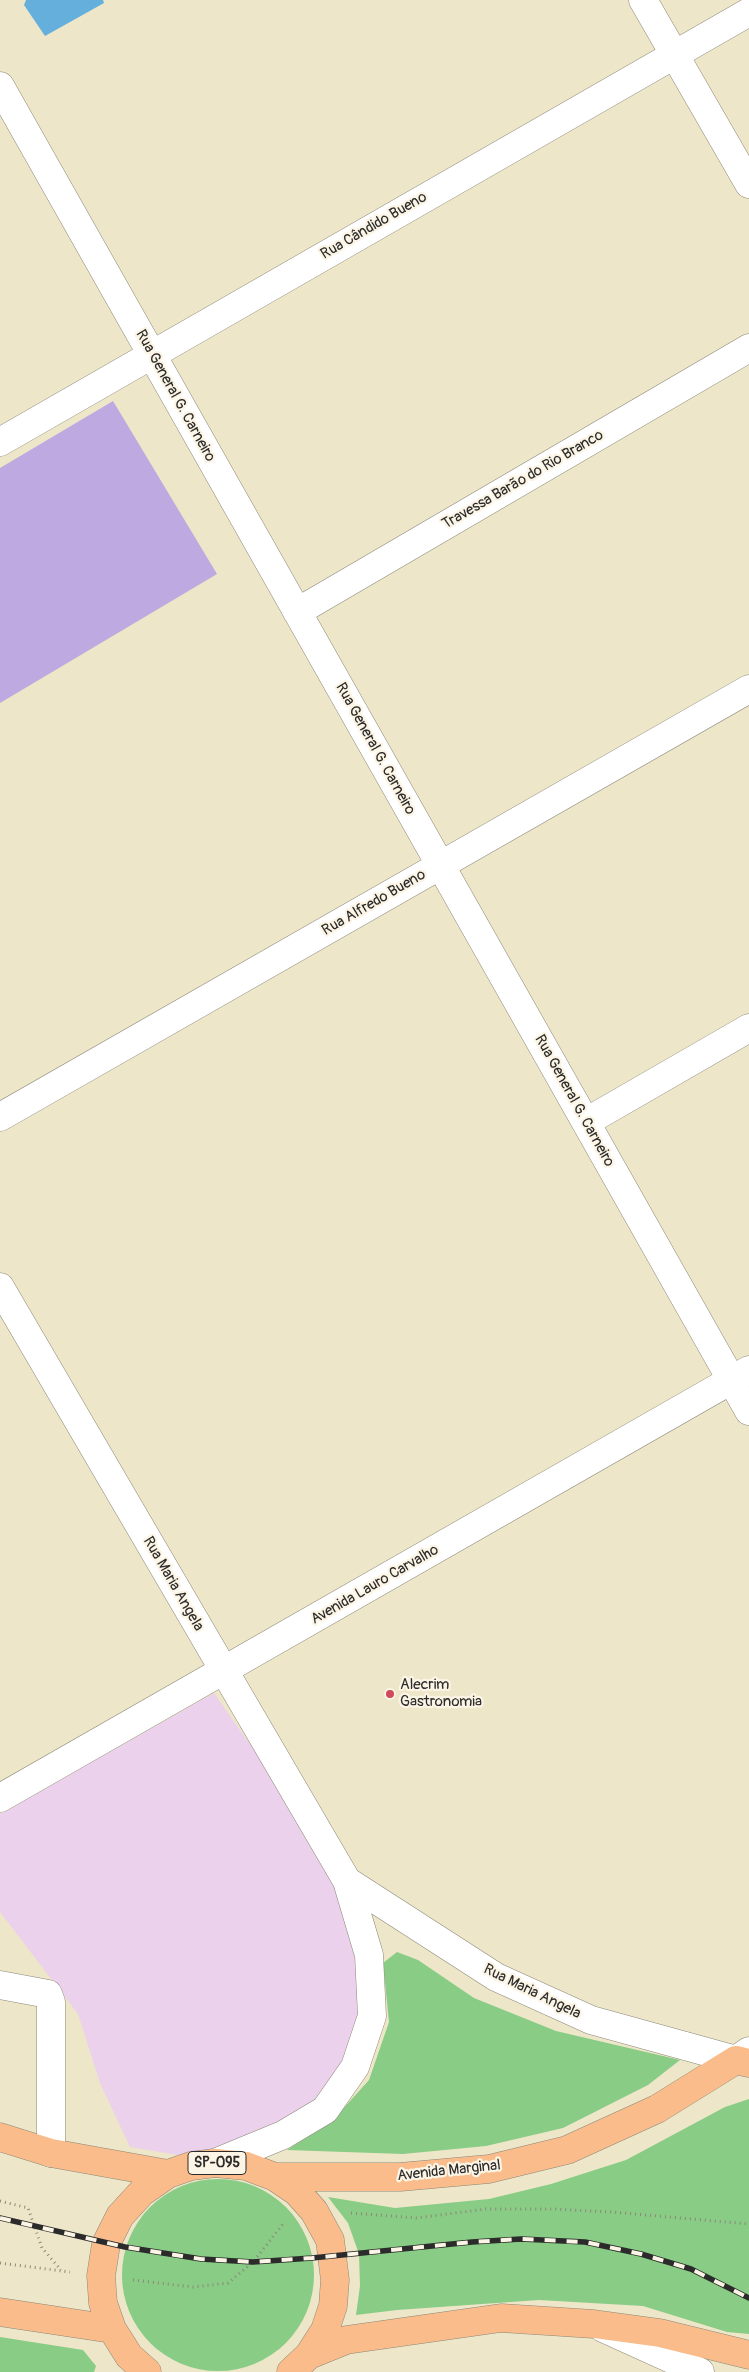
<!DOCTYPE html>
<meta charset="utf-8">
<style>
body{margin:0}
canvas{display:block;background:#ede6c8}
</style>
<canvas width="749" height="2372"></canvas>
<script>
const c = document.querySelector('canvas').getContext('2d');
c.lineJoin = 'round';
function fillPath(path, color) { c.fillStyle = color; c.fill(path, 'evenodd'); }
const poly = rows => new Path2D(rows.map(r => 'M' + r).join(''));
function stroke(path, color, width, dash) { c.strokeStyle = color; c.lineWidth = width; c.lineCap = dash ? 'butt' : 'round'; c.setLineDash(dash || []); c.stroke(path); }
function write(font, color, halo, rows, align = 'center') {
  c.font = font + ' Pangolin,sans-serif'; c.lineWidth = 4.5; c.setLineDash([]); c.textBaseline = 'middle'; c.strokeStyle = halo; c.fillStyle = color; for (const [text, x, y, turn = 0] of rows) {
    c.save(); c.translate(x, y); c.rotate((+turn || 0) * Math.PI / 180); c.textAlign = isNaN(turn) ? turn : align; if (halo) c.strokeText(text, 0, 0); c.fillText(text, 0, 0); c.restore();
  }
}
fillPath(poly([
 [214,1693,346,1881,369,2017,319,2106,214,2161,130,2147,100,2083,78,2014,0,1912,0,1814]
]), '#ebd1eb');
fillPath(poly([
 [397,1952,418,1960,474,1998,556,2031,680,2060,648,2085,563,2128,486,2146,403,2154,287,2150,333,2120,369,2080,389,2022,383,1963],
 [749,2099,749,2334,727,2332,643,2306,539,2300,397,2310,356,2315,360,2286,359,2254,348,2223,328,2197,395,2208,489,2199,551,2184,626,2160,725,2107],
 '122 2275a96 96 0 1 1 192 0a96 96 0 1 1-192 0Z',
 [0,2337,83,2350,96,2366,94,2372,0,2372]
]), '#89cc85');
fillPath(poly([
 [26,0,103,0,104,3,45,36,24,5]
]), '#65afdd');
fillPath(poly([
 [113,401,217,574,0,703,0,468]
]), '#bea9e0');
const minor = poly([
 [643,0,749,184],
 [0,86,749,1411],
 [0,442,749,12],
 [297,612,749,348],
 [0,1117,749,689],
 [586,1122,749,1028],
 [0,1287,347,1881,369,1955,372,2016,355,2067,325,2110,283,2135,215,2163],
 [0,1798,749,1370],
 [347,1881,496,1977,591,2020,736,2060,749,2051],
 [0,1985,48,1994,51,2002,51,2153],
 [603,2328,700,2372]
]);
const major = poly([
 [0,2137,51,2153,168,2174],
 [275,2177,400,2177,489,2169,567,2150,657,2109,736,2060,749,2063],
 [0,2312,112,2329],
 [309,2355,346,2340,501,2318,594,2324,660,2333,749,2355],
 [147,2372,129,2356,112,2329,103,2303,101,2276,106,2244,120,2216,142,2192,168,2174,191,2166,215,2163,246,2166,275,2177,297,2192,314,2211,330,2240,335,2280,333,2306,325,2330,309,2355,291,2372]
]);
stroke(minor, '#8c887a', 29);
stroke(major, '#8c887a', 29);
stroke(poly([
 [0,2201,28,2208,42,2248,61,2270],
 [351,2213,417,2218,486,2209,553,2209,612,2212,749,2224],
 [0,2263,70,2272],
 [133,2280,193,2287,228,2283,253,2262,283,2224]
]), '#8c887a', 3, [1, 4]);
stroke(minor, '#fff', 28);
stroke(major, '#f9bc8a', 28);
const rail = poly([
 [0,2218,125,2247,201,2259,253,2262,312,2258,472,2242,521,2239,585,2242,641,2254,691,2269,749,2298]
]);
stroke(rail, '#2b2b2b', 5.5);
stroke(rail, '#fcf5e5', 4, [11]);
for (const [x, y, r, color] of [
 [390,1694,5,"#d1495b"]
]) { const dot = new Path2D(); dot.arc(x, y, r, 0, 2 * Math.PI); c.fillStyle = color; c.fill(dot); stroke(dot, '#fcf5e5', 2); }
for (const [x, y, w] of [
 [217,2163,58]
]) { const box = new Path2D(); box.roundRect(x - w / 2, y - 11.5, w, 23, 4); c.fillStyle = '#fcf5e5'; c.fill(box); stroke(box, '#2b2b2b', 1); }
write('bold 14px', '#2b2b2b', null, [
 ["SP-095",217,2163]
]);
write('15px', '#2b2b2b', '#fcf5e5', [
 ["Rua Cândido Bueno",374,226,-30],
 ["Rua General G. Carneiro",175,396,61],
 ["Travessa Barão do Rio Branco",523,480,-30],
 ["Rua General G. Carneiro",375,749,61],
 ["Rua Alfredo Bueno",374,903,-30],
 ["Rua General G. Carneiro",574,1101,61],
 ["Rua Maria Angela",173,1584,60],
 ["Avenida Lauro Carvalho",375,1585,-30],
 ["Rua Maria Angela",532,1992,26],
 ["Avenida Marginal",449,2171,-6]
]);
write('15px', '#2b2b2b', '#fcf5e5', [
 ["Alecrim",400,1685],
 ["Gastronomia",400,1702]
], 'left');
</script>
